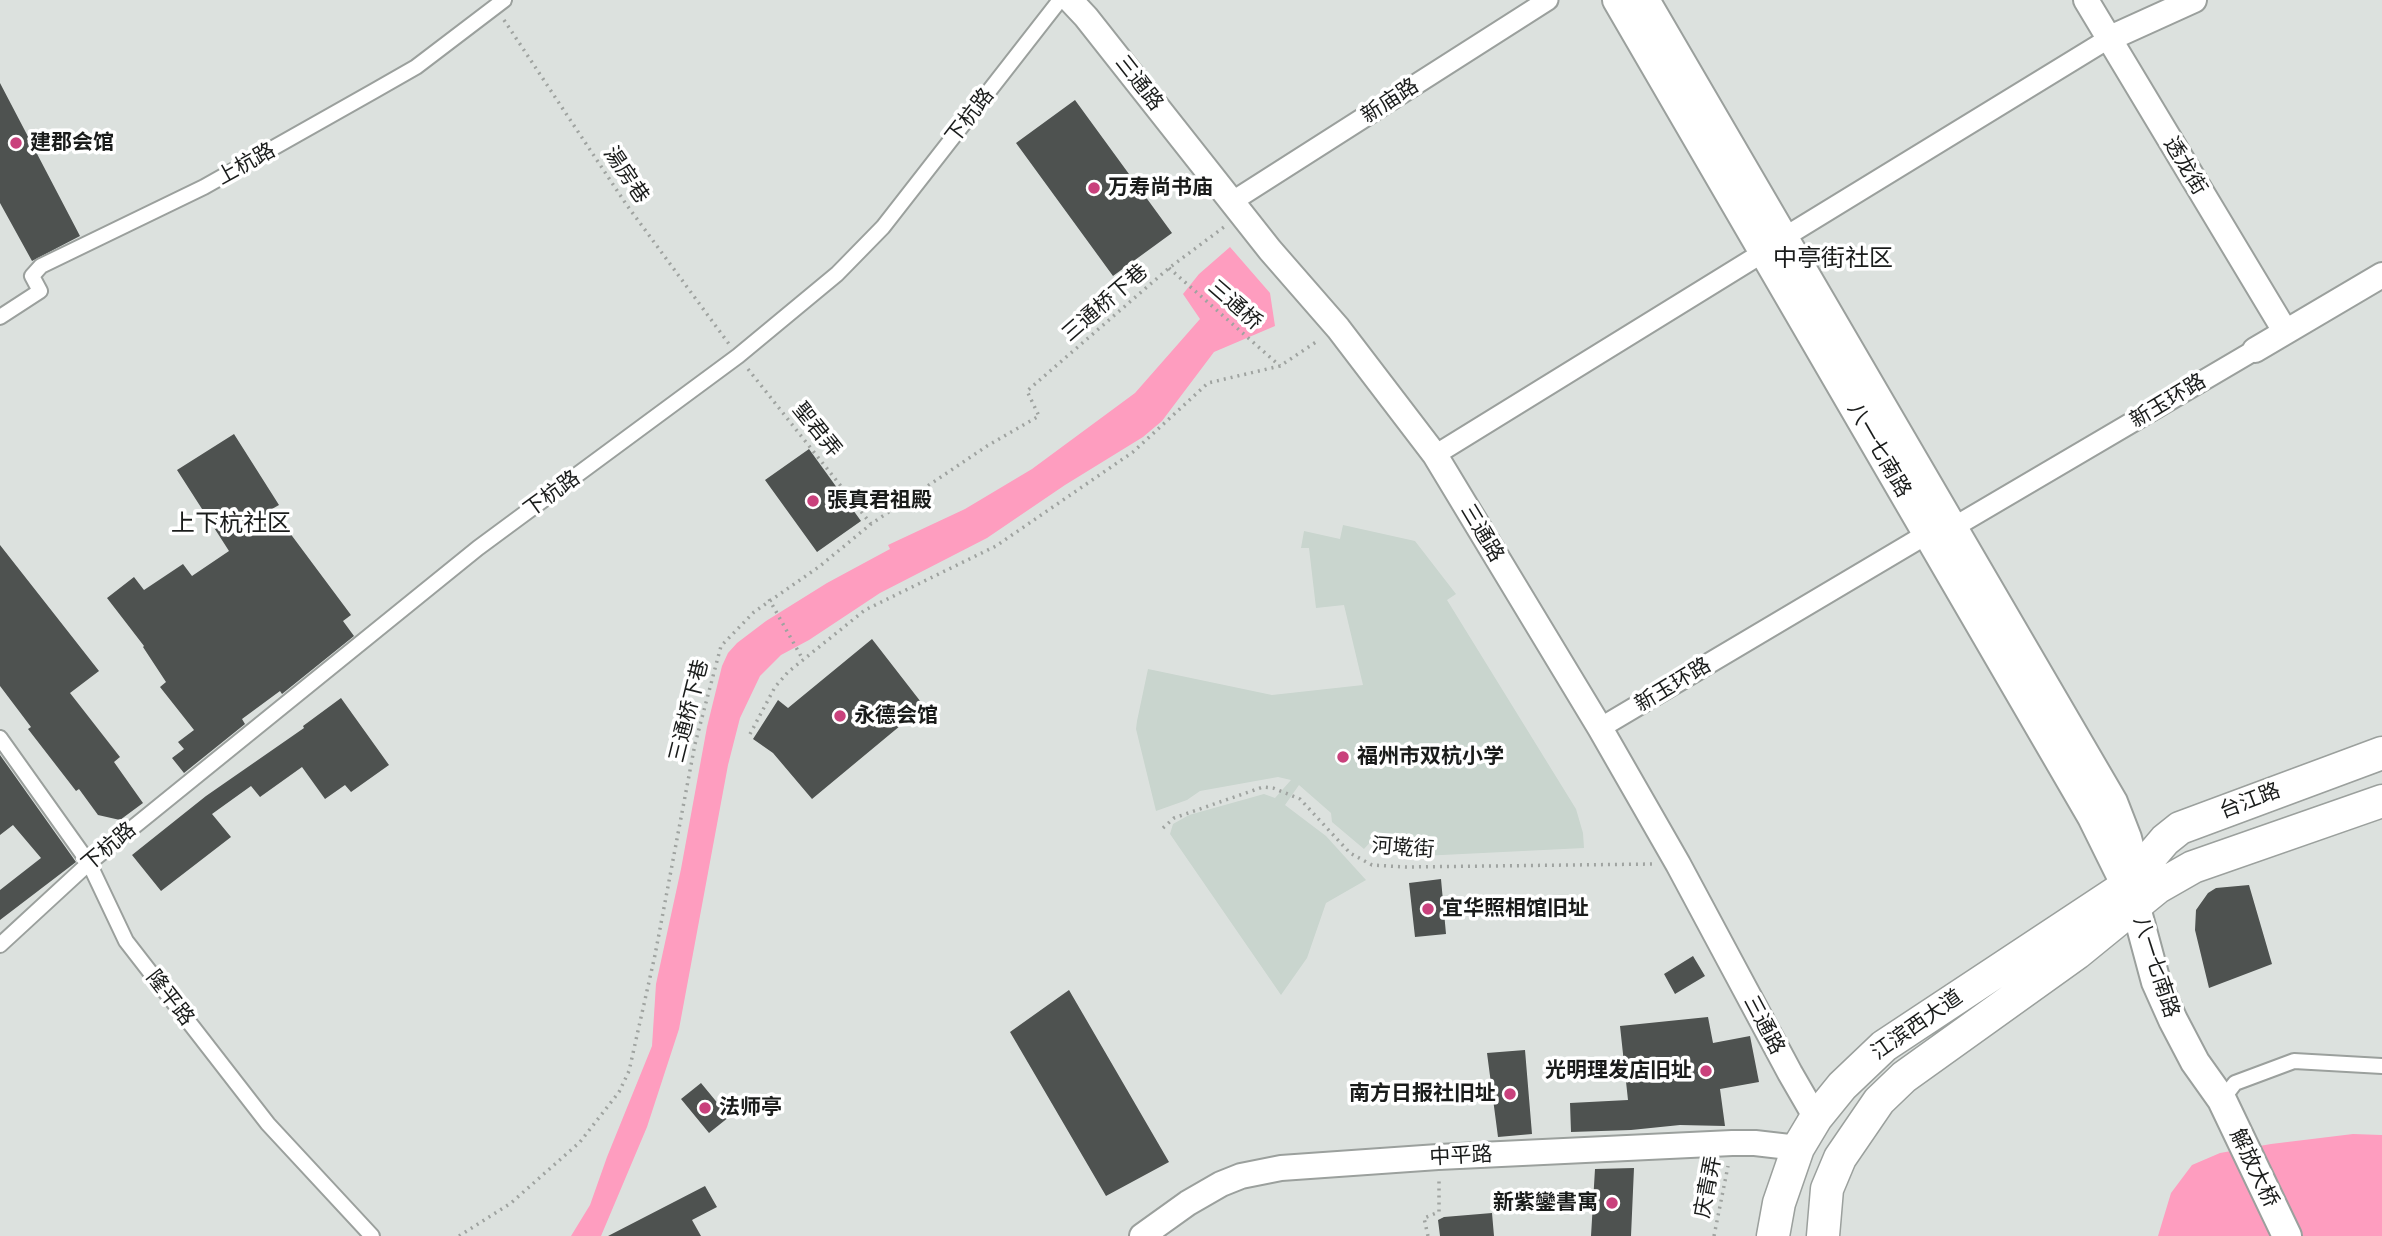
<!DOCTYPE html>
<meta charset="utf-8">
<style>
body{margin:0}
canvas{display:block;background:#dce1de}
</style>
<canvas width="2382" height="1236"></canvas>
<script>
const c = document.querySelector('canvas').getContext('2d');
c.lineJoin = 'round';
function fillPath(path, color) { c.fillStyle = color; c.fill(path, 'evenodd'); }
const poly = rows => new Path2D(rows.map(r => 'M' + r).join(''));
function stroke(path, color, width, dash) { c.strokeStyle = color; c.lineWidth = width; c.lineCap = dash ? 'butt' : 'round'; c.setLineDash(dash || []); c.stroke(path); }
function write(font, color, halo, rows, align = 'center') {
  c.font = font + ' "Alegreya Sans","Noto Sans SC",sans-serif'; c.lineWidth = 7; c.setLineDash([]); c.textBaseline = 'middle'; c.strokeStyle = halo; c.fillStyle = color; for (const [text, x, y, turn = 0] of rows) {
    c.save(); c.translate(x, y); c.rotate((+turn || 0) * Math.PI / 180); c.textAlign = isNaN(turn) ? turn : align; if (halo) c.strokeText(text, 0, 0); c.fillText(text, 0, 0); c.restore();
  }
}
fillPath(poly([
 [1343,525,1415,541,1456,594,1447,600,1576,809,1583,833,1584,848,1422,856,1421,846,1382,847,1373,839,1364,849,1332,822,1331,813,1299,785,1285,805,1326,836,1366,880,1326,903,1307,958,1281,995,1170,834,1173,824,1189,815,1264,794,1275,798,1291,780,1278,777,1200,791,1187,800,1156,811,1136,729,1137,721,1148,669,1272,695,1363,685,1344,605,1316,608,1309,548,1301,548,1304,531,1340,539]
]), '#c9d5ce');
fillPath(poly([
 [1230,247,1270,293,1275,326,1214,352,1162,421,1143,437,1065,485,987,538,880,593,809,640,781,655,760,676,740,718,728,765,679,1029,647,1127,601,1236,571,1236,590,1205,607,1157,652,1046,656,984,681,869,707,727,722,666,728,653,737,643,766,621,827,583,890,549,888,545,965,509,1032,469,1135,393,1200,319,1183,294,1199,274],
 [2353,1134,2382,1135,2382,1236,2158,1236,2171,1193,2192,1165,2220,1153,2271,1144]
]), '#fe9dbf');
fillPath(poly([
 [0,83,80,236,32,261,0,203],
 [1075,100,1172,233,1113,276,1016,143],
 [234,434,279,505,272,509,351,615,343,621,354,636,282,694,280,691,242,719,245,724,184,773,172,758,184,749,178,742,194,730,160,687,166,682,143,647,144,646,107,598,134,577,144,590,183,564,192,576,229,551,177,470],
 [809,449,861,521,817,552,765,480],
 [0,545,99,671,70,693,120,757,114,762,143,803,120,820,98,815,79,789,76,791,28,729,31,727,0,686],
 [872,639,924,706,812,799,773,753,753,739,778,700,788,708],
 [341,698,389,765,351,792,345,785,325,799,302,767,260,797,251,786,212,814,231,837,161,891,132,855,206,796,304,728,303,726],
 [0,755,76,862,0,920,0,890,41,858,13,825,0,835],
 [1441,879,1446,934,1415,937,1409,883],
 [2249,885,2272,964,2209,988,2195,930,2196,910,2208,893,2216,888],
 [1693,956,1705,976,1675,994,1664,974],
 [1069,990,1169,1162,1106,1196,1010,1032],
 [1708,1017,1713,1043,1750,1036,1759,1082,1720,1089,1725,1126,1680,1125,1631,1130,1571,1132,1570,1103,1628,1100,1620,1026],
 [1525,1050,1532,1134,1498,1137,1487,1053],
 [701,1083,729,1117,709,1133,681,1099],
 [1634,1168,1631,1236,1591,1236,1595,1169],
 [705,1186,717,1207,692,1220,701,1236,608,1236],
 [1492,1213,1494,1236,1440,1236,1438,1220,1444,1217]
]), '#4e5250');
const pedestrian = poly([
 [0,317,40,291,32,276,41,266,204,187,374,91,416,67,504,0],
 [0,738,89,863,126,941,268,1124,372,1236],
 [0,945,89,863,478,548,738,356,837,274,883,227,1060,0],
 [2222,1100,2235,1083,2294,1061,2382,1066]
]);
const minor = poly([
 [1233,201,1548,0],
 [1783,238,2108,39],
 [1435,455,1764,252],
 [1954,527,2255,350],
 [1600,728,1927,534]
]);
const tertiary = poly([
 [1070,0,1086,17,1270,250,1338,328,1435,455,1600,728,1678,864,1790,1073,1816,1118],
 [2086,0,2285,331],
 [2108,39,2194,0],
 [2255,350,2382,275],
 [1142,1236,1188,1203,1221,1184,1241,1176,1281,1168,1438,1157,1732,1143,1755,1143,1798,1148]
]);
const secondary = poly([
 [1617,0,2092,817,2135,904,2156,982,2173,1020,2195,1062,2222,1100,2287,1236],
 [1645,0,2113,802,2127,838,2137,876,2136,887]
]);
const primary = poly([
 [1773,1236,1779,1203,1798,1148,1816,1118,1842,1086,1884,1046,2126,886,2165,840,2180,828,2382,753],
 [1823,1236,1827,1189,1840,1158,1879,1101,1904,1077,2077,953,2158,887,2193,867,2382,801]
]);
stroke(pedestrian, '#9ba09d', 18);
stroke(minor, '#9ba09d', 23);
stroke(tertiary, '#9ba09d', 28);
stroke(secondary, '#9ba09d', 32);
stroke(primary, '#9ba09d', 35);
stroke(poly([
 [504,20,626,204,729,344],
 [1169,268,1280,366],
 [748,369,871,524],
 [769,599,802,658],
 [750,734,775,687,788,672,865,610,996,546,1133,452,1208,383,1280,366,1319,340],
 [1163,828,1174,818,1263,787,1273,788,1300,799,1350,853,1372,865,1405,867,1654,864],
 [459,1236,511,1203,580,1142,619,1092,629,1071,655,955,695,744,721,646,754,612,820,566,871,524,987,446,1039,416,1027,391,1169,268,1224,227],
 [1428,1236,1424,1218,1439,1212,1439,1179],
 [1714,1236,1728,1166]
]), '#9fa3a0', 3.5, [2, 5]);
stroke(pedestrian, '#fff', 14);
stroke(minor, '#fff', 19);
stroke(tertiary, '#fff', 24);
stroke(secondary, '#fff', 28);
stroke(primary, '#fff', 32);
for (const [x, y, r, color] of [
 [16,143,7,"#c9417c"],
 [1094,188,7,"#c9417c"],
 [813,501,7,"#c9417c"],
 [840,716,7,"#c9417c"],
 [1343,757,7,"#c9417c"],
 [1428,909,7,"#c9417c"],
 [1706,1071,7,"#c9417c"],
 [1510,1094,7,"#c9417c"],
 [705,1108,7,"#c9417c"],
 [1612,1203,7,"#c9417c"]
]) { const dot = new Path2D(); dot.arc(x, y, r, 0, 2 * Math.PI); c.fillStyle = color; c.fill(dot); stroke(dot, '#fff', 2.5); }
write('21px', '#1a1c1b', '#fff', [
 ["三通路",1139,83,52],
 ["新庙路",1390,101,-33],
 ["下杭路",970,116,-52],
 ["上杭路",246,164,-29],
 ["透龙街",2185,166,59],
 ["湯房巷",626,175,56],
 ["三通桥下巷",1105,303,-41],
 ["三通桥",1235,305,41],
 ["新玉环路",2168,401,-31],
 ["聖君弄",817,430,51],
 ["八一七南路",1879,450,60],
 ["下杭路",552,494,-36],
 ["三通路",1482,533,59],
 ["新玉环路",1673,685,-31],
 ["三通桥下巷",689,711,-76],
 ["台江路",2250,801,-21],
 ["下杭路",109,847,-40],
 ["河墘街",1403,848,4],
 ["八一七南路",2156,967,72],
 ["隆平路",170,998,52],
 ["三通路",1764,1025,62],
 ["江滨西大道",1917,1025,-35],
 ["中平路",1461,1156,-3],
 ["解放大桥",2254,1168,64],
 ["庆青弄",1708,1187,-79]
]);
write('bold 21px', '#1a1c1b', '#fff', [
 ["建郡会馆",30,143],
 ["万寿尚书庙",1108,188],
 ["張真君祖殿",827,501],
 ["永德会馆",854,716],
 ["福州市双杭小学",1357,757],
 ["宜华照相馆旧址",1442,909],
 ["光明理发店旧址",1692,1071,"right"],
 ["南方日报社旧址",1496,1094,"right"],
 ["法师亭",719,1108],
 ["新紫鑾書寓",1598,1203,"right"]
], 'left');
write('24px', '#1a1c1b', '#fff', [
 ["中亭街社区",1833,259],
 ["上下杭社区",231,524]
]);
</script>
